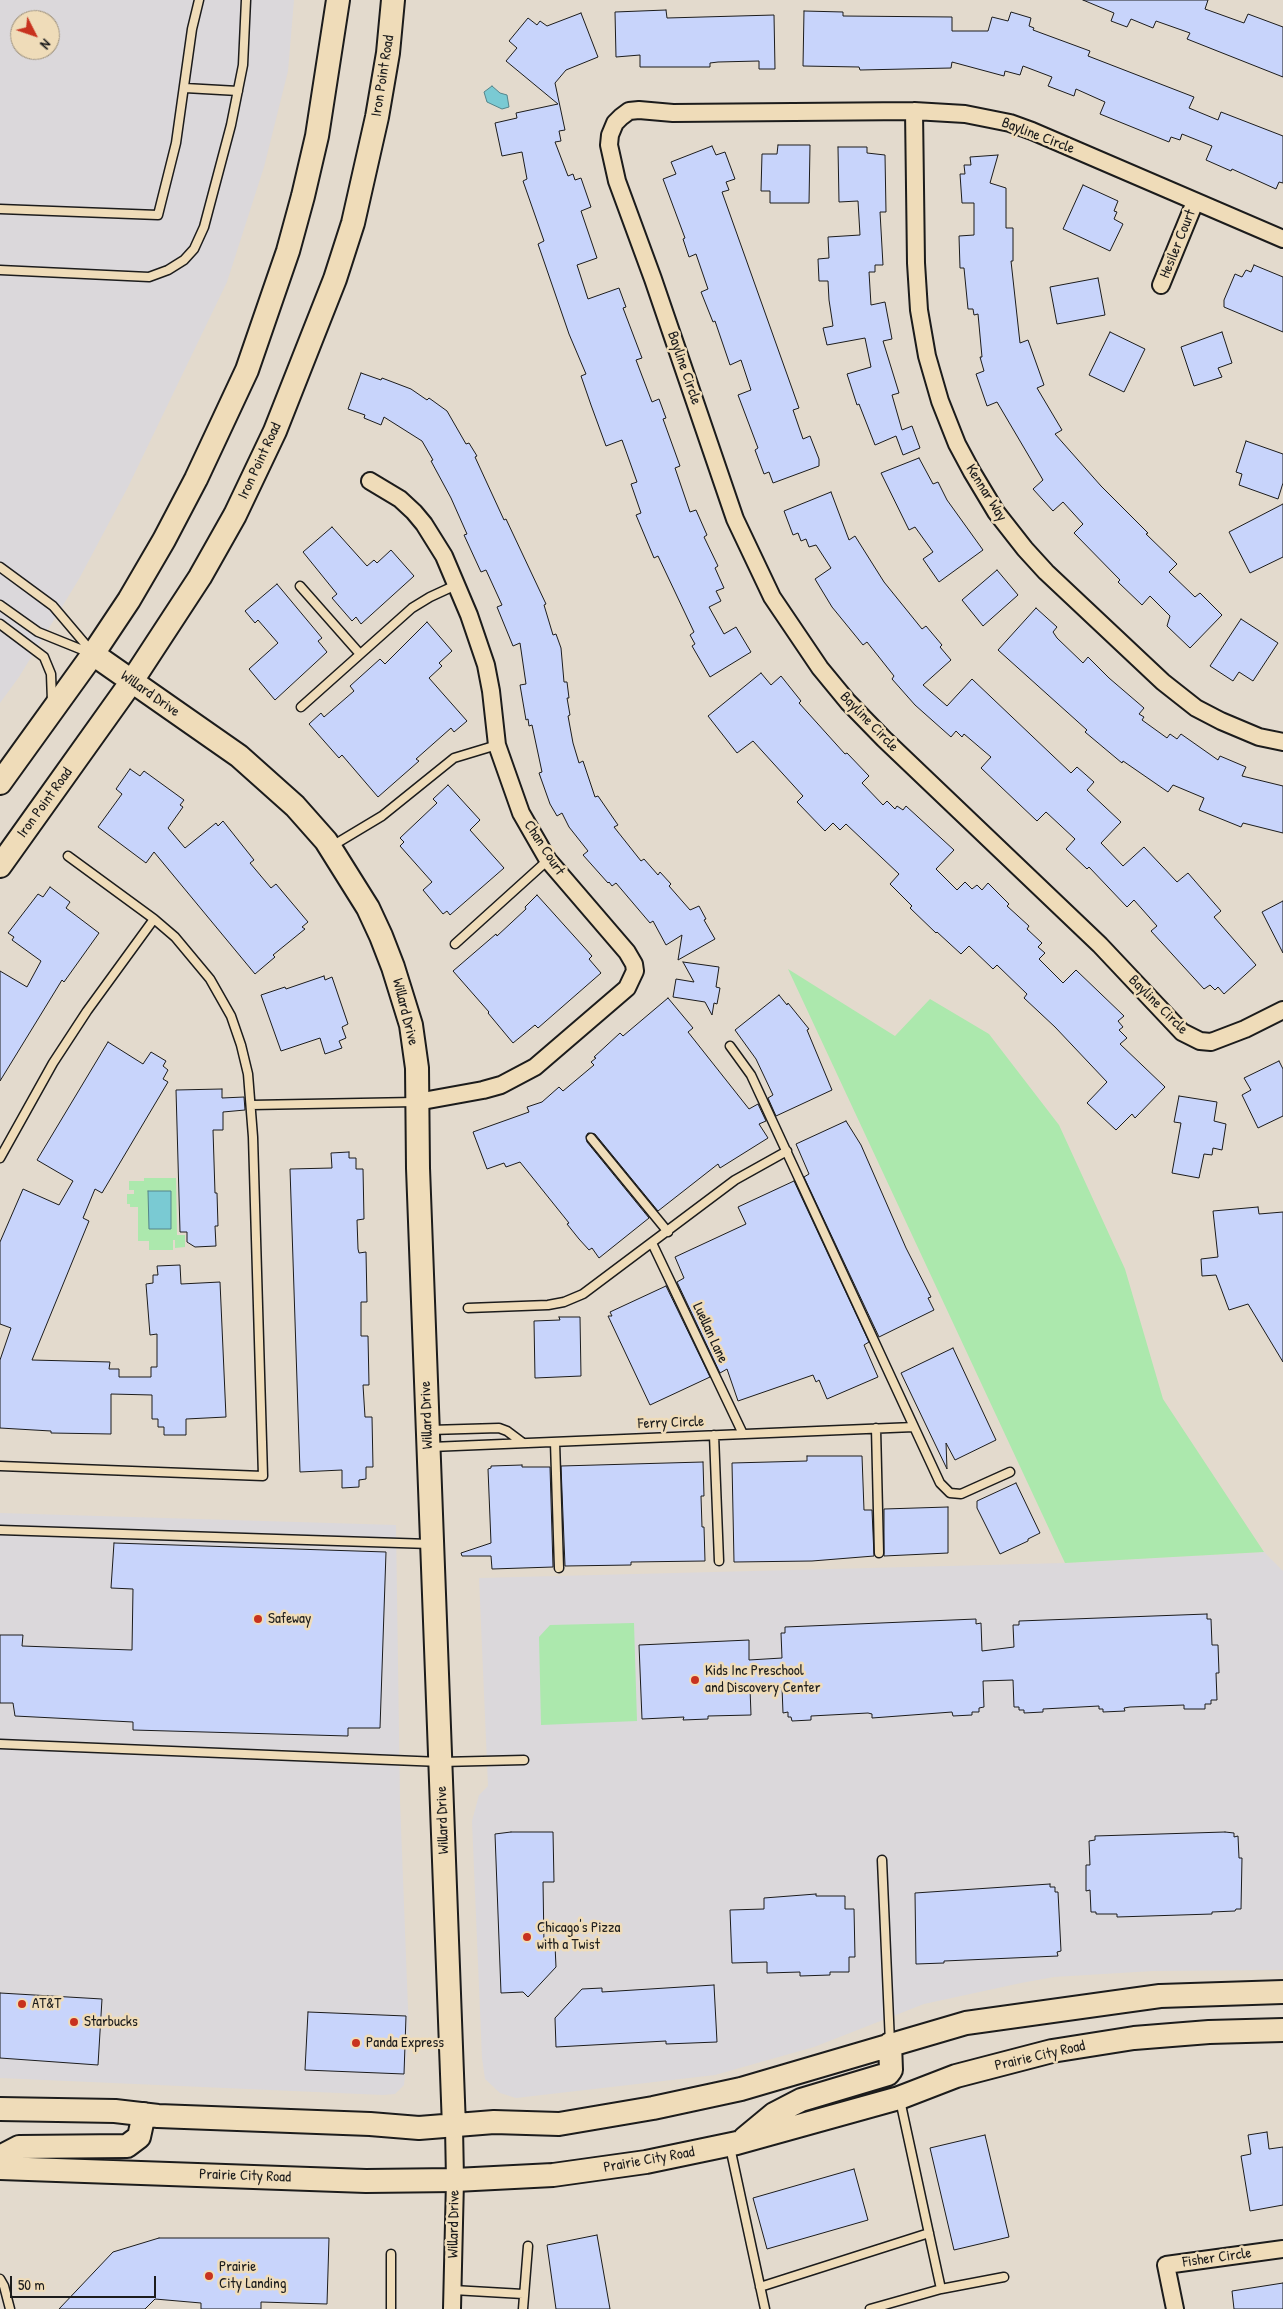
<!DOCTYPE html>
<style>
body{margin:0}
#map{position:relative;width:1283px;height:2309px;overflow:hidden;background:#e3dacd;font-family:"Patrick Hand",sans-serif}
canvas{display:block}
.north{position:absolute;left:10px;top:10px;width:50px;height:50px;box-sizing:border-box;background:#efdcb9;border:1px solid #9b8f7a;border-radius:50%;rotate:131deg;font-size:14px;font-weight:700;line-height:20px;text-align:center;color:#1c1c1c}
.north::after{content:'';display:block;margin:auto;width:18px;height:22px;background:#c8321e;clip-path:polygon(50% 0,100% 100%,50% 72%,0 100%)}
.scale{position:absolute;left:10px;top:2276px;width:146px;height:22px;box-sizing:border-box;border:2px solid #1c1c1c;border-top:0;padding-left:6px;font-size:15px;line-height:18px;white-space:nowrap;color:#1c1c1c;-webkit-text-stroke:4px #efdcb9;paint-order:stroke}
</style>
<div id="map">
<canvas width="1283" height="2309"></canvas>
<div class="north">N</div>
<div class="scale">50 m</div>
</div>
<script>
const c = document.querySelector('canvas').getContext('2d');
c.lineJoin = 'round';
function fillPath(path, color) { c.fillStyle = color; c.fill(path, 'evenodd'); }
const poly = rows => new Path2D(rows.map(r => 'M' + r).join(''));
function stroke(path, color, width, dash) { c.strokeStyle = color; c.lineWidth = width; c.lineCap = dash ? 'butt' : 'round'; c.setLineDash(dash || []); c.stroke(path); }
function write(font, color, halo, rows, align = 'center') {
  c.font = font + ' "Patrick Hand",sans-serif'; c.lineWidth = 5; c.setLineDash([]); c.textBaseline = 'middle'; c.strokeStyle = halo; c.fillStyle = color; for (const [text, x, y, turn = 0] of rows) {
    c.save(); c.translate(x, y); c.rotate((+turn || 0) * Math.PI / 180); c.textAlign = isNaN(turn) ? turn : align; if (halo) c.strokeText(text, 0, 0); c.fillText(text, 0, 0); c.restore();
  }
}
fillPath(poly([
 [0,0,294,0,288,71,264,167,227,282,128,487,79,579,19,677,0,703],
 [20,20,50,20,50,50,20,50],
 [0,1513,396,1525,400,1801,409,2034,404,2085,395,2094,383,2095,0,2078],
 [1264,1552,1283,1571,1283,1970,1153,1971,1054,1977,1021,1983,924,2004,814,2047,715,2075,516,2098,500,2093,485,2079,482,2058,472,1821,479,1795,488,1786,479,1578,1065,1563]
]), '#dbd8db');
fillPath(poly([
 [788,969,895,1036,930,999,989,1034,1059,1125,1125,1269,1163,1399,1264,1552,1065,1563],
 [144,1178,176,1178,177,1235,185,1235,185,1247,175,1248,175,1240,173,1240,173,1250,149,1250,149,1241,138,1241,138,1207,130,1207,130,1204,127,1204,127,1194,134,1194,134,1190,129,1190,129,1181,144,1181],
 [634,1623,637,1721,541,1725,539,1637,550,1625]
]), '#ace8ad');
const water = poly([
 [492,86,500,93,507,95,509,107,502,109,487,102,484,92,492,86],
 [148,1191,171,1191,171,1229,149,1229,148,1191]
]);
fillPath(water, '#7acad3');
stroke(water, '#54848a', 1);
const building = poly([
 [1083,0,1208,0,1205,9,1244,23,1248,14,1283,27,1283,77,1187,39,1190,33,1156,21,1153,28,1131,19,1127,27,1111,21,1114,13,1083,0],
 [666,10,667,18,774,15,775,69,759,69,759,61,718,62,710,63,710,67,640,67,640,55,616,57,615,12,666,10],
 [804,11,843,12,843,16,952,17,952,31,988,31,992,17,1008,21,1011,12,1031,18,1029,26,1034,28,1033,30,1090,51,1088,56,1194,97,1189,108,1218,120,1221,112,1283,136,1283,183,1279,182,1276,189,1232,169,1231,171,1206,160,1212,146,1182,134,1180,140,1171,137,1169,142,1100,114,1105,102,1076,89,1074,96,1048,86,1052,77,1023,66,1020,75,1005,71,1004,76,952,62,951,68,860,70,859,67,803,66,804,11],
 [581,13,598,57,566,70,555,83,565,130,559,131,561,141,555,142,568,176,573,174,575,180,581,178,591,207,581,211,597,258,577,265,588,299,619,288,626,307,623,308,642,358,636,360,652,402,659,399,666,418,663,419,680,466,675,468,690,512,696,510,707,535,704,537,718,566,715,568,724,588,716,591,721,601,709,607,724,634,736,627,751,652,710,677,692,646,695,644,690,635,694,632,658,556,654,558,636,515,641,513,631,484,637,482,622,440,606,446,591,405,581,376,586,374,569,334,538,244,544,241,523,181,527,179,522,152,502,156,495,123,517,118,516,113,558,104,506,61,517,48,509,41,528,18,537,25,540,21,547,26,581,13],
 [778,145,810,145,809,203,770,203,770,191,761,191,762,154,777,154,778,145],
 [712,146,716,155,725,152,735,179,726,182,729,190,722,192,799,408,793,410,803,439,810,436,819,459,819,466,773,483,769,472,764,474,755,450,758,448,738,395,751,390,741,360,730,365,715,321,713,322,701,292,708,289,696,254,689,257,683,239,685,238,663,179,676,174,671,162,712,146],
 [838,147,867,147,867,153,885,155,886,212,880,212,883,265,875,265,875,272,869,272,871,305,885,302,892,339,883,341,899,393,892,395,902,430,912,426,920,448,903,455,896,436,875,445,859,404,857,405,847,374,871,367,865,338,827,345,823,328,833,326,829,300,828,281,819,281,818,259,829,258,828,237,860,235,858,201,839,202,838,147],
 [998,155,990,183,1006,188,1006,228,1013,228,1013,261,1011,261,1020,343,1028,340,1044,385,1037,388,1062,430,1055,434,1101,486,1148,533,1146,534,1177,564,1169,572,1195,597,1200,593,1222,615,1190,648,1167,626,1170,616,1150,596,1142,605,1118,582,1120,580,1074,533,1083,524,1063,502,1053,511,1033,489,1043,480,997,402,987,406,976,374,984,371,980,357,982,357,978,314,974,315,973,309,968,309,964,268,960,268,959,236,974,235,974,203,962,203,960,174,965,174,964,165,971,165,970,157,998,155],
 [1083,185,1118,201,1114,211,1117,212,1114,219,1123,224,1110,251,1063,229,1083,185],
 [1254,265,1283,277,1283,332,1224,307,1224,300,1235,274,1242,277,1246,270,1251,272,1254,265],
 [1098,278,1105,315,1057,324,1050,287,1098,278],
 [1110,332,1145,349,1124,392,1089,375,1110,332],
 [1222,332,1232,363,1218,368,1222,377,1194,386,1181,347,1222,332],
 [361,373,381,380,382,378,411,389,427,400,429,398,447,411,466,444,469,443,477,456,475,457,504,520,506,519,546,604,544,605,553,635,556,634,561,648,564,682,567,682,569,698,567,698,570,715,568,716,573,743,579,763,583,761,595,797,598,796,618,825,614,827,641,861,644,859,658,875,660,872,671,884,669,886,690,910,699,906,706,919,704,920,715,939,678,960,682,935,666,945,653,921,650,923,616,883,612,886,609,882,608,883,583,855,588,851,569,827,562,813,557,816,550,804,539,773,542,772,532,725,529,726,528,719,526,720,520,685,526,684,520,643,513,646,497,607,502,605,486,570,481,572,464,535,467,534,451,498,431,461,433,460,422,441,384,417,381,425,364,418,365,415,348,409,361,373],
 [1246,441,1283,454,1283,483,1278,499,1239,485,1242,474,1236,472,1246,441],
 [919,458,933,484,938,482,947,500,983,550,939,582,923,559,933,552,915,527,909,530,881,473,919,458],
 [831,492,849,540,855,536,884,582,922,629,926,626,942,645,940,647,951,660,923,685,947,706,972,679,1071,773,1077,767,1094,782,1087,790,1121,822,1101,843,1123,866,1144,847,1177,882,1188,873,1221,911,1214,917,1256,965,1224,994,1218,987,1215,990,1210,985,1204,989,1151,931,1157,926,1134,900,1127,907,1089,867,1087,869,1066,849,1075,839,1046,812,1037,821,981,768,991,757,964,734,962,737,956,731,951,737,915,705,892,679,894,676,867,642,863,645,832,607,815,579,831,568,816,545,809,547,806,539,801,541,798,533,793,535,784,511,831,492],
 [1283,504,1283,557,1250,573,1229,532,1283,504],
 [332,527,367,566,374,560,377,563,391,550,414,576,361,624,356,617,352,621,332,598,337,594,303,552,332,527],
 [997,570,1018,595,983,626,962,600,997,570],
 [277,584,322,638,318,641,327,652,275,700,249,669,278,643,258,620,255,623,245,611,277,584],
 [1036,608,1057,627,1053,632,1057,638,1083,663,1088,657,1109,678,1144,708,1139,714,1144,717,1142,720,1167,738,1170,734,1177,739,1181,734,1218,760,1220,756,1246,767,1242,776,1283,786,1283,833,1243,823,1241,827,1199,810,1204,798,1173,785,1168,792,1123,761,1122,763,1085,732,1087,730,998,650,1036,608],
 [1241,619,1278,643,1253,681,1239,672,1233,681,1210,666,1241,619],
 [427,622,452,651,439,663,442,666,429,678,467,721,454,732,451,728,416,759,419,761,378,797,342,755,339,758,309,724,321,713,324,717,354,691,350,686,380,659,385,664,427,622],
 [761,673,771,685,781,676,801,701,799,703,845,754,847,753,869,776,862,783,883,805,887,801,895,809,897,806,903,810,906,806,954,850,936,869,957,890,965,882,972,889,977,885,982,890,988,883,1009,904,1007,906,1029,926,1027,929,1042,943,1038,947,1045,953,1039,959,1063,983,1076,970,1124,1016,1118,1021,1123,1027,1119,1030,1127,1038,1120,1044,1165,1087,1135,1118,1132,1114,1116,1130,1087,1103,1107,1082,1055,1027,1024,998,1027,994,997,965,993,969,969,946,961,954,937,932,936,933,910,908,912,906,890,884,899,874,846,824,840,830,833,823,825,831,797,802,803,796,753,741,737,753,708,716,761,673],
 [130,769,140,776,144,771,184,800,180,805,183,807,168,828,185,848,216,823,218,826,223,821,254,860,250,863,271,888,276,884,308,922,302,927,305,929,273,955,275,957,255,974,154,852,146,863,98,827,122,794,116,789,130,769],
 [448,785,480,820,470,830,504,868,450,915,447,911,443,914,423,890,432,882,400,846,404,842,400,838,437,803,433,799,448,785],
 [50,887,70,902,66,908,99,933,64,982,62,980,0,1081,0,971,27,987,41,961,12,940,14,937,8,933,38,894,43,897,50,887],
 [537,895,592,956,589,959,601,973,538,1028,535,1025,513,1043,488,1013,489,1012,453,971,496,934,497,936,526,909,525,907,537,895],
 [1283,901,1283,953,1262,912,1283,901],
 [683,962,719,967,716,987,720,988,717,1004,714,1003,712,1015,705,1002,673,997,676,979,694,982,683,962],
 [324,976,325,980,332,977,348,1024,342,1027,346,1038,339,1041,342,1048,325,1054,320,1038,281,1051,261,995,285,987,286,989,324,976],
 [779,995,787,1005,788,1003,809,1029,807,1030,832,1090,776,1116,768,1098,773,1095,756,1059,735,1030,779,995],
 [668,998,693,1028,688,1032,749,1109,758,1104,766,1121,759,1124,768,1138,720,1168,718,1164,658,1211,595,1134,588,1133,586,1136,587,1142,649,1218,599,1258,592,1248,589,1250,579,1239,567,1224,569,1223,520,1162,506,1167,504,1163,487,1169,473,1132,529,1112,527,1107,542,1102,559,1087,563,1091,594,1065,591,1062,596,1058,594,1057,620,1033,623,1036,668,998],
 [108,1042,143,1064,151,1052,166,1061,163,1066,168,1070,163,1079,168,1082,102,1193,95,1189,83,1218,89,1221,32,1360,110,1362,109,1369,119,1369,119,1377,151,1377,151,1367,157,1367,157,1334,150,1335,146,1284,153,1283,153,1275,158,1275,157,1266,180,1265,181,1284,220,1282,226,1417,186,1419,186,1435,164,1435,164,1427,158,1427,158,1419,152,1419,152,1395,111,1394,111,1434,51,1433,51,1431,0,1428,0,1360,11,1328,0,1324,0,1242,23,1189,59,1205,73,1181,37,1160,108,1042],
 [1279,1061,1283,1069,1283,1116,1258,1128,1242,1095,1251,1090,1244,1078,1279,1061],
 [222,1089,222,1098,244,1097,245,1110,223,1112,223,1130,213,1130,215,1193,217,1193,218,1226,215,1226,216,1246,195,1247,187,1242,187,1232,180,1232,176,1090,222,1089],
 [1179,1096,1217,1102,1214,1121,1226,1124,1222,1150,1213,1148,1212,1155,1204,1154,1199,1178,1172,1173,1181,1123,1174,1122,1179,1096],
 [846,1121,861,1145,906,1248,931,1297,928,1298,934,1310,879,1337,804,1177,809,1174,796,1144,846,1121],
 [349,1152,349,1158,356,1158,356,1169,363,1169,364,1219,357,1220,358,1249,359,1253,366,1252,367,1302,361,1302,361,1336,368,1336,369,1385,363,1385,365,1417,372,1417,373,1467,366,1467,366,1479,359,1480,359,1487,342,1488,342,1470,300,1472,290,1169,332,1168,331,1153,349,1152],
 [794,1181,869,1342,864,1345,878,1377,827,1399,819,1380,816,1382,813,1375,738,1401,727,1369,720,1373,677,1282,684,1278,675,1257,746,1224,738,1207,794,1181],
 [1258,1207,1259,1214,1283,1212,1283,1362,1248,1304,1229,1310,1216,1275,1202,1276,1201,1259,1218,1257,1213,1211,1258,1207],
 [666,1286,710,1377,650,1405,608,1316,612,1316,610,1312,666,1286],
 [559,1317,580,1317,581,1376,535,1378,534,1321,560,1320,559,1317],
 [953,1348,996,1440,955,1460,946,1443,947,1469,901,1373,953,1348],
 [807,1456,862,1456,864,1510,872,1510,874,1556,812,1561,734,1562,732,1463,807,1461,807,1456],
 [703,1462,704,1496,701,1496,702,1527,704,1527,705,1561,631,1562,631,1565,565,1566,561,1466,703,1462],
 [522,1465,522,1467,550,1467,553,1567,492,1569,491,1556,462,1556,461,1553,491,1543,488,1469,491,1468,491,1466,522,1465],
 [1016,1483,1040,1533,1028,1539,1028,1541,1000,1554,977,1508,977,1501,1016,1483],
 [948,1507,948,1553,884,1556,884,1509,948,1507],
 [114,1543,386,1552,380,1728,348,1728,348,1736,133,1730,133,1722,15,1716,13,1703,0,1703,0,1635,23,1635,22,1646,132,1650,133,1589,111,1588,114,1543],
 [1207,1614,1207,1619,1211,1619,1212,1645,1218,1645,1219,1673,1216,1673,1217,1700,1211,1700,1211,1704,1205,1704,1205,1709,1184,1709,1184,1705,1130,1707,1124,1708,1125,1711,1103,1712,1103,1709,1099,1709,1099,1706,1043,1709,1043,1712,1024,1713,1024,1710,1019,1710,1019,1707,1014,1707,1013,1680,983,1681,984,1707,979,1708,979,1712,972,1712,972,1715,953,1716,952,1712,872,1718,872,1714,868,1713,811,1716,811,1720,792,1721,791,1717,788,1717,788,1712,783,1713,782,1687,750,1688,751,1715,708,1716,708,1719,683,1720,684,1717,642,1719,639,1645,749,1640,749,1660,782,1658,781,1633,785,1633,785,1627,976,1619,976,1624,981,1623,982,1651,1014,1647,1013,1625,1019,1625,1019,1621,1207,1614],
 [511,1832,553,1832,554,1882,543,1882,544,1945,555,1945,556,1967,528,1997,523,1992,501,1993,495,1834,511,1832],
 [1225,1832,1234,1833,1234,1837,1238,1836,1239,1858,1242,1858,1241,1909,1236,1909,1235,1911,1212,1912,1212,1914,1117,1917,1117,1914,1096,1914,1096,1912,1091,1912,1090,1890,1086,1891,1086,1865,1090,1865,1089,1841,1095,1840,1095,1836,1225,1832],
 [1050,1884,1050,1887,1055,1887,1055,1892,1058,1892,1061,1951,1057,1952,1058,1956,944,1961,944,1963,916,1964,915,1893,1050,1884],
 [816,1894,816,1896,845,1896,845,1909,854,1909,855,1957,849,1957,849,1972,830,1972,830,1975,800,1976,800,1972,767,1973,767,1962,732,1963,730,1910,764,1909,764,1898,816,1894],
 [714,1985,717,2042,666,2044,666,2041,556,2047,555,2018,582,1989,602,1988,602,1992,714,1985],
 [0,1993,102,1999,98,2065,0,2058,0,1993],
 [308,2012,406,2016,404,2074,305,2070,308,2012],
 [1267,2132,1269,2149,1283,2147,1283,2205,1250,2211,1241,2156,1251,2154,1248,2135,1267,2132],
 [985,2135,1009,2237,954,2250,930,2148,985,2135],
 [854,2169,868,2220,767,2249,753,2198,854,2169],
 [597,2235,610,2309,556,2309,547,2245,597,2235],
 [159,2238,329,2238,327,2304,261,2302,261,2309,201,2309,201,2303,155,2299,145,2309,59,2309,113,2252,159,2238],
 [1283,2283,1283,2309,1234,2309,1232,2291,1283,2283]
]);
fillPath(building, '#c8d4fb');
stroke(building, '#1c1c1c', 1);
const lane = poly([
 [185,88,238,91],
 [0,209,158,215,176,143,192,29,199,0],
 [0,270,149,277,168,270,184,260,194,249,204,227,231,125,243,65,246,0],
 [0,567,53,606,92,652],
 [300,586,360,654],
 [0,605,38,632,90,653],
 [0,624,44,657,51,674,52,701],
 [301,707,412,608,430,597,456,585],
 [332,846,382,816,454,758,497,745],
 [68,856,154,919],
 [455,944,548,860],
 [730,1046,751,1075,940,1483,950,1493,961,1494,1010,1472],
 [251,1105,415,1102],
 [591,1138,668,1232],
 [0,1158,53,1063,87,1011,154,919,175,937,210,979,231,1016,241,1045,248,1074,253,1137,263,1476,0,1466],
 [652,1243,743,1434],
 [468,1308,548,1305,564,1302,583,1294,735,1180,787,1151],
 [876,1428,879,1553],
 [430,1430,499,1428,507,1431,523,1443],
 [714,1435,719,1561],
 [555,1442,559,1568],
 [431,1447,914,1427],
 [0,1530,430,1544],
 [0,1744,441,1762,524,1760],
 [882,1860,890,2043],
 [730,2147,765,2309],
 [0,2279,4,2286,10,2309],
 [760,2287,929,2233],
 [941,2289,1004,2277],
 [453,2290,523,2294],
 [391,2309,391,2254],
 [523,2309,528,2246],
 [870,2309,941,2289,900,2100]
]);
const street = poly([
 [914,111,916,263,919,310,927,356,940,401,957,444,972,472,996,512,1025,549,1046,572,1163,682,1196,708,1221,721,1259,737,1283,742],
 [1283,239,1032,131,1010,123,965,114,914,111,673,113,639,110,629,111,621,117,615,123,610,135,609,145,617,181,653,279,735,519,772,597,820,668,848,702,884,739,1100,945,1182,1032,1200,1041,1211,1042,1245,1029,1283,1010],
 [1161,285,1195,202],
 [370,481,400,499,414,512,424,524,444,556,469,615,486,665,491,691,497,745,521,813,548,860,627,952,634,964,635,971,627,988,535,1067,501,1085,483,1090,417,1102],
 [452,2309,455,2180,454,2127],
 [1175,2309,1166,2265,1283,2249]
]);
const secondary = poly([
 [93,654,239,756,295,806,326,841,368,908,381,936,393,967,411,1025,417,1068,418,1168,454,2127],
 [0,783,93,654,129,600,164,540,196,479,247,370,288,251,303,196,317,136,338,0],
 [0,866,132,681,200,577,235,515,275,431,335,279,353,223,377,117,388,53,393,0],
 [0,2109,115,2111,158,2116,370,2124,419,2128,494,2122,559,2124,653,2108,741,2089,966,2023,1160,1996,1283,1992],
 [745,2138,774,2114,801,2100,888,2074,891,2070,890,2044],
 [0,2157,19,2147,127,2146,139,2137,144,2114],
 [0,2168,366,2181,455,2180,553,2175,646,2162,737,2143,899,2098,956,2076,1052,2051,1134,2038,1209,2032,1283,2030]
]);
stroke(lane, '#1c1c1c', 11);
stroke(street, '#1c1c1c', 20);
stroke(secondary, '#1c1c1c', 26);
stroke(lane, '#efdcb9', 8);
stroke(street, '#efdcb9', 16);
stroke(secondary, '#efdcb9', 22);
for (const [x, y, r, color] of [
 [258,1619,5,"#c8321e"],
 [695,1680,5,"#c8321e"],
 [527,1937,5,"#c8321e"],
 [22,2004,5,"#c8321e"],
 [74,2022,5,"#c8321e"],
 [356,2043,5,"#c8321e"],
 [209,2276,5,"#c8321e"]
]) { const dot = new Path2D(); dot.arc(x, y, r, 0, 2 * Math.PI); c.fillStyle = color; c.fill(dot); stroke(dot, '#efdcb9', 2); }
write('15px', '#1c1c1c', '#efdcb9', [
 ["Iron Point Road",383,76,-81],
 ["Bayline Circle",1038,136,21],
 ["Hesiler Court",1178,244,-68],
 ["Bayline Circle",684,368,71],
 ["Iron Point Road",260,461,-65],
 ["Kennar Way",986,493,58],
 ["Willard Drive",150,694,35],
 ["Bayline Circle",869,722,46],
 ["Iron Point Road",45,803,-54],
 ["Chan Court",544,848,57],
 ["Bayline Circle",1158,1005,45],
 ["Willard Drive",405,1012,76],
 ["Luellan Lane",710,1333,65],
 ["Willard Drive",427,1415,-92],
 ["Ferry Circle",671,1423,-2],
 ["Willard Drive",443,1820,-92],
 ["Prairie City Road",1040,2056,-13],
 ["Prairie City Road",649,2160,-10],
 ["Prairie City Road",245,2176,2],
 ["Willard Drive",454,2224,-89],
 ["Fisher Circle",1217,2258,-8]
]);
write('15px', '#1c1c1c', '#efdcb9', [
 ["Safeway",268,1619],
 ["Kids Inc Preschool",705,1671],
 ["and Discovery Center",705,1688],
 ["Chicago's Pizza",537,1928],
 ["with a Twist",537,1945],
 ["AT&T",32,2004],
 ["Starbucks",84,2022],
 ["Panda Express",366,2043],
 ["Prairie",219,2267],
 ["City Landing",219,2284]
], 'left');
</script>
